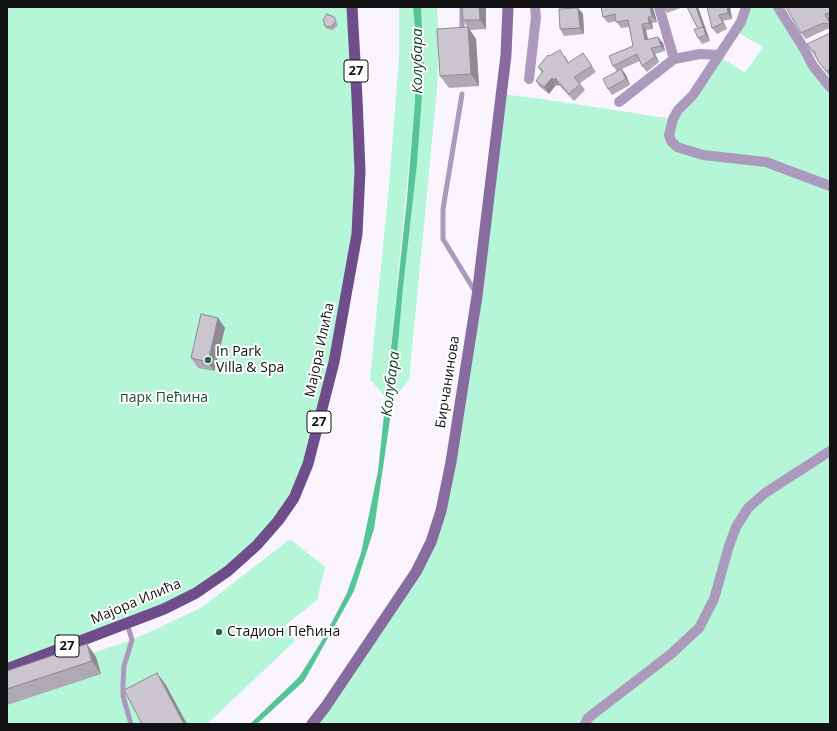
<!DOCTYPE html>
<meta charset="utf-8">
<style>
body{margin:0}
#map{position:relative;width:837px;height:731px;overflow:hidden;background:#faf4ff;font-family:"Open Sans",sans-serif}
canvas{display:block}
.frame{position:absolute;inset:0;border:8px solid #111013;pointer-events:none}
</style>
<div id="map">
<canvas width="837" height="731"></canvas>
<div class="frame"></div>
</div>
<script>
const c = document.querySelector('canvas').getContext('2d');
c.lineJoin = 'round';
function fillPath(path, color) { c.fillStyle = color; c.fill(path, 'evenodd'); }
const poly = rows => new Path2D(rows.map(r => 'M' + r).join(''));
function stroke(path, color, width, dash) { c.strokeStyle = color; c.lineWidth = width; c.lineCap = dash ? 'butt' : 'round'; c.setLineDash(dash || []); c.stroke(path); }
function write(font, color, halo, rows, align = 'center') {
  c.font = font + ' "Open Sans",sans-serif'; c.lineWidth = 4; c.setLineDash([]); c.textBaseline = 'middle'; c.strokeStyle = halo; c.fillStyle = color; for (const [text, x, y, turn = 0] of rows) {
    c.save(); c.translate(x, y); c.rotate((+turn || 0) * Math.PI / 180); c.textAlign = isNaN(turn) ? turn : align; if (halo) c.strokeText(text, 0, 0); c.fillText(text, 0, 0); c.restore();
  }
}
fillPath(poly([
 [7,7,352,7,359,209,309,464,278,521,194,594,7,668],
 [399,7,413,7,416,39,415,101,386,398,370,379,389,186,399,58],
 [421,7,437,7,439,43,437,89,409,380,393,399,403,288,417,164,424,69],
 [746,7,778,7,830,87,830,724,312,724,416,572,441,511,501,94,542,99,673,119,718,55,745,73,763,47,735,31],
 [290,539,325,567,317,600,285,625,295,641,207,724,7,724,7,681,132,640,201,608]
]), '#b4f6d7');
fillPath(poly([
 [413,7,421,7,424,69,417,164,403,288,393,399,374,529,354,591,304,681,257,724,250,724,299,677,323,639,347,593,361,553,378,471,407,199,415,101,416,39]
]), '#55c598');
stroke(poly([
 [462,7,462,29],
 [462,94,443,209,443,239,476,293],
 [127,623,132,640,124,666,123,683,123,696,131,724]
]), '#ac9abd', 5);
stroke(poly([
 [659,7,674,59,700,54,718,55],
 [746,7,741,22,693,95,678,110,673,119,669,135,671,141,677,147,703,155,766,162,830,186],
 [778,7,803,47,813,66,830,87],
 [529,79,536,17,535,7],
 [619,102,674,59],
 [585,724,588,718,671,654,699,628,714,599,729,546,736,527,748,508,765,493,830,451]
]), '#ac9abd', 10);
stroke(poly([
 [312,724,326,706,416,572,431,542,441,511,451,462,477,296,506,55,508,7]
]), '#886ca0', 11);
stroke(poly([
 [7,669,164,609,196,593,228,571,257,545,278,521,294,498,308,464,334,362,357,234,360,171,357,98,352,7]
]), '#6f4c8a', 11);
fillPath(poly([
 [462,7,486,7,486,29,470,30,476,39,479,86,449,88,440,76,467,27,463,20],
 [601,7,653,8,657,22,652,23,653,29,646,30,648,39,663,43,665,51,655,54,659,62,647,72,642,66,640,61,622,69,626,75,630,85,612,95,608,89,617,71,613,66,633,46,629,27,621,28,616,21,608,23,603,17],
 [663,7,683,7,667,13],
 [687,7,698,7,710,41,702,44,698,38,698,29],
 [707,7,730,7,732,19,723,21,727,29,717,34,712,28],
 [830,7,830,29,827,29,806,39,801,33],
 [578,8,583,14,584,34,564,36,560,29],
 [334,17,338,25,333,30,327,29,325,26],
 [830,32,830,77,823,68,818,61,817,58,816,58,812,51],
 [583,53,596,72,580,83,585,90,574,101,559,85,558,86,556,85,549,94,540,87,536,81,542,73,538,67,549,56,565,56,569,63],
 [218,318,225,328,214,371,198,368,191,358],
 [87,644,96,657,101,674,7,705,7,671]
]), '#afa9b3');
fillPath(poly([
 [479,7,486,7,486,29,480,20],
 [650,7,652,7,653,8,657,22,652,16],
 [696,7,698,7,707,33,703,27],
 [727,7,730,7,732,19,728,13],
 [578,8,583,14,584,34,580,28],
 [825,14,830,21,830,24],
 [719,15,723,21,727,29,723,23],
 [648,17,652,23,653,29,649,23],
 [642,24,646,30,649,46,645,40],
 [468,27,476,39,479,86,471,74],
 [703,27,707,33,710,41,706,35],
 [658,37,663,43,665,51,661,46],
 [651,48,655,54,659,62,655,57],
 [621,69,626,75,630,85,626,79],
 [552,78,556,85,549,94,544,87],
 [555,78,559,85,558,86,554,80],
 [218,318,225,328,214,371,208,362],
 [87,644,96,657,101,674,92,661],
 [157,673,166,685,187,724,184,724]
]), '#8e8a92');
const building = poly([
 [462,7,479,7,480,20,463,20,462,7],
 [601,7,650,7,652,16,648,17,649,23,642,24,645,40,658,37,661,46,651,48,655,57,642,66,637,54,613,66,609,56,633,46,628,20,616,22,615,14,603,17,601,7],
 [687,7,696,7,703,27,699,28,703,27,706,35,698,38,694,29,698,29,687,7],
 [707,7,727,7,728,13,719,15,723,23,712,28,707,7],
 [786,7,830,7,830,13,825,14,830,24,823,23,801,33,786,7],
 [578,8,580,28,560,29,559,9,578,8],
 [327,14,334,17,336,21,331,27,325,26,323,20,327,14],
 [468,27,471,74,440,76,437,29,468,27],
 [830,32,830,70,826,71,818,61,814,51,812,51,807,44,828,34,830,32],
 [560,50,568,63,583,53,592,66,574,77,580,84,569,94,555,78,554,80,552,78,544,87,536,81,543,71,538,67,548,55,549,56,560,50],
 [621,69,626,79,608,89,603,79,621,69],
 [201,314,218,318,208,362,191,358,201,314],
 [87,644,92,661,7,689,7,671,87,644],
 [157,673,184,724,142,724,124,690,157,673]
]);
fillPath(building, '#cbc5d0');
stroke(building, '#8e8a92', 1);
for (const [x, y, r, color] of [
 [208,360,4,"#2b644d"],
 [219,632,4,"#2b644d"]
]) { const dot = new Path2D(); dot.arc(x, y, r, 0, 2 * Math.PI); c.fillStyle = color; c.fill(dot); stroke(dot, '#fff', 1.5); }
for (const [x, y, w] of [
 [356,71,24],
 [319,422,24],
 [67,646,24]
]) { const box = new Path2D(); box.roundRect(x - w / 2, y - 11, w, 22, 3); c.fillStyle = '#fff'; c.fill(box); stroke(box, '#111013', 1); }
write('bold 13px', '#111013', null, [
 ["27",356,71],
 ["27",319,422],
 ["27",67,646]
]);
write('14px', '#111013', '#fff', [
 ["Мајора Илића",320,350,-78],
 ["Бирчанинова",448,382,-81],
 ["Мајора Илића",136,602,-23]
]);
write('14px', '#111013', '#fff', [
 ["In Park",216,352],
 ["Villa & Spa",216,368],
 ["Стадион Пећина",227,632]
], 'left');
write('14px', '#1d4c39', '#fff', [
 ["парк Пећина",164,398]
]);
write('italic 15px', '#0b3d2a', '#fff', [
 ["Колубара",418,61,-90],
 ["Колубара",391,384,-83]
]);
</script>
